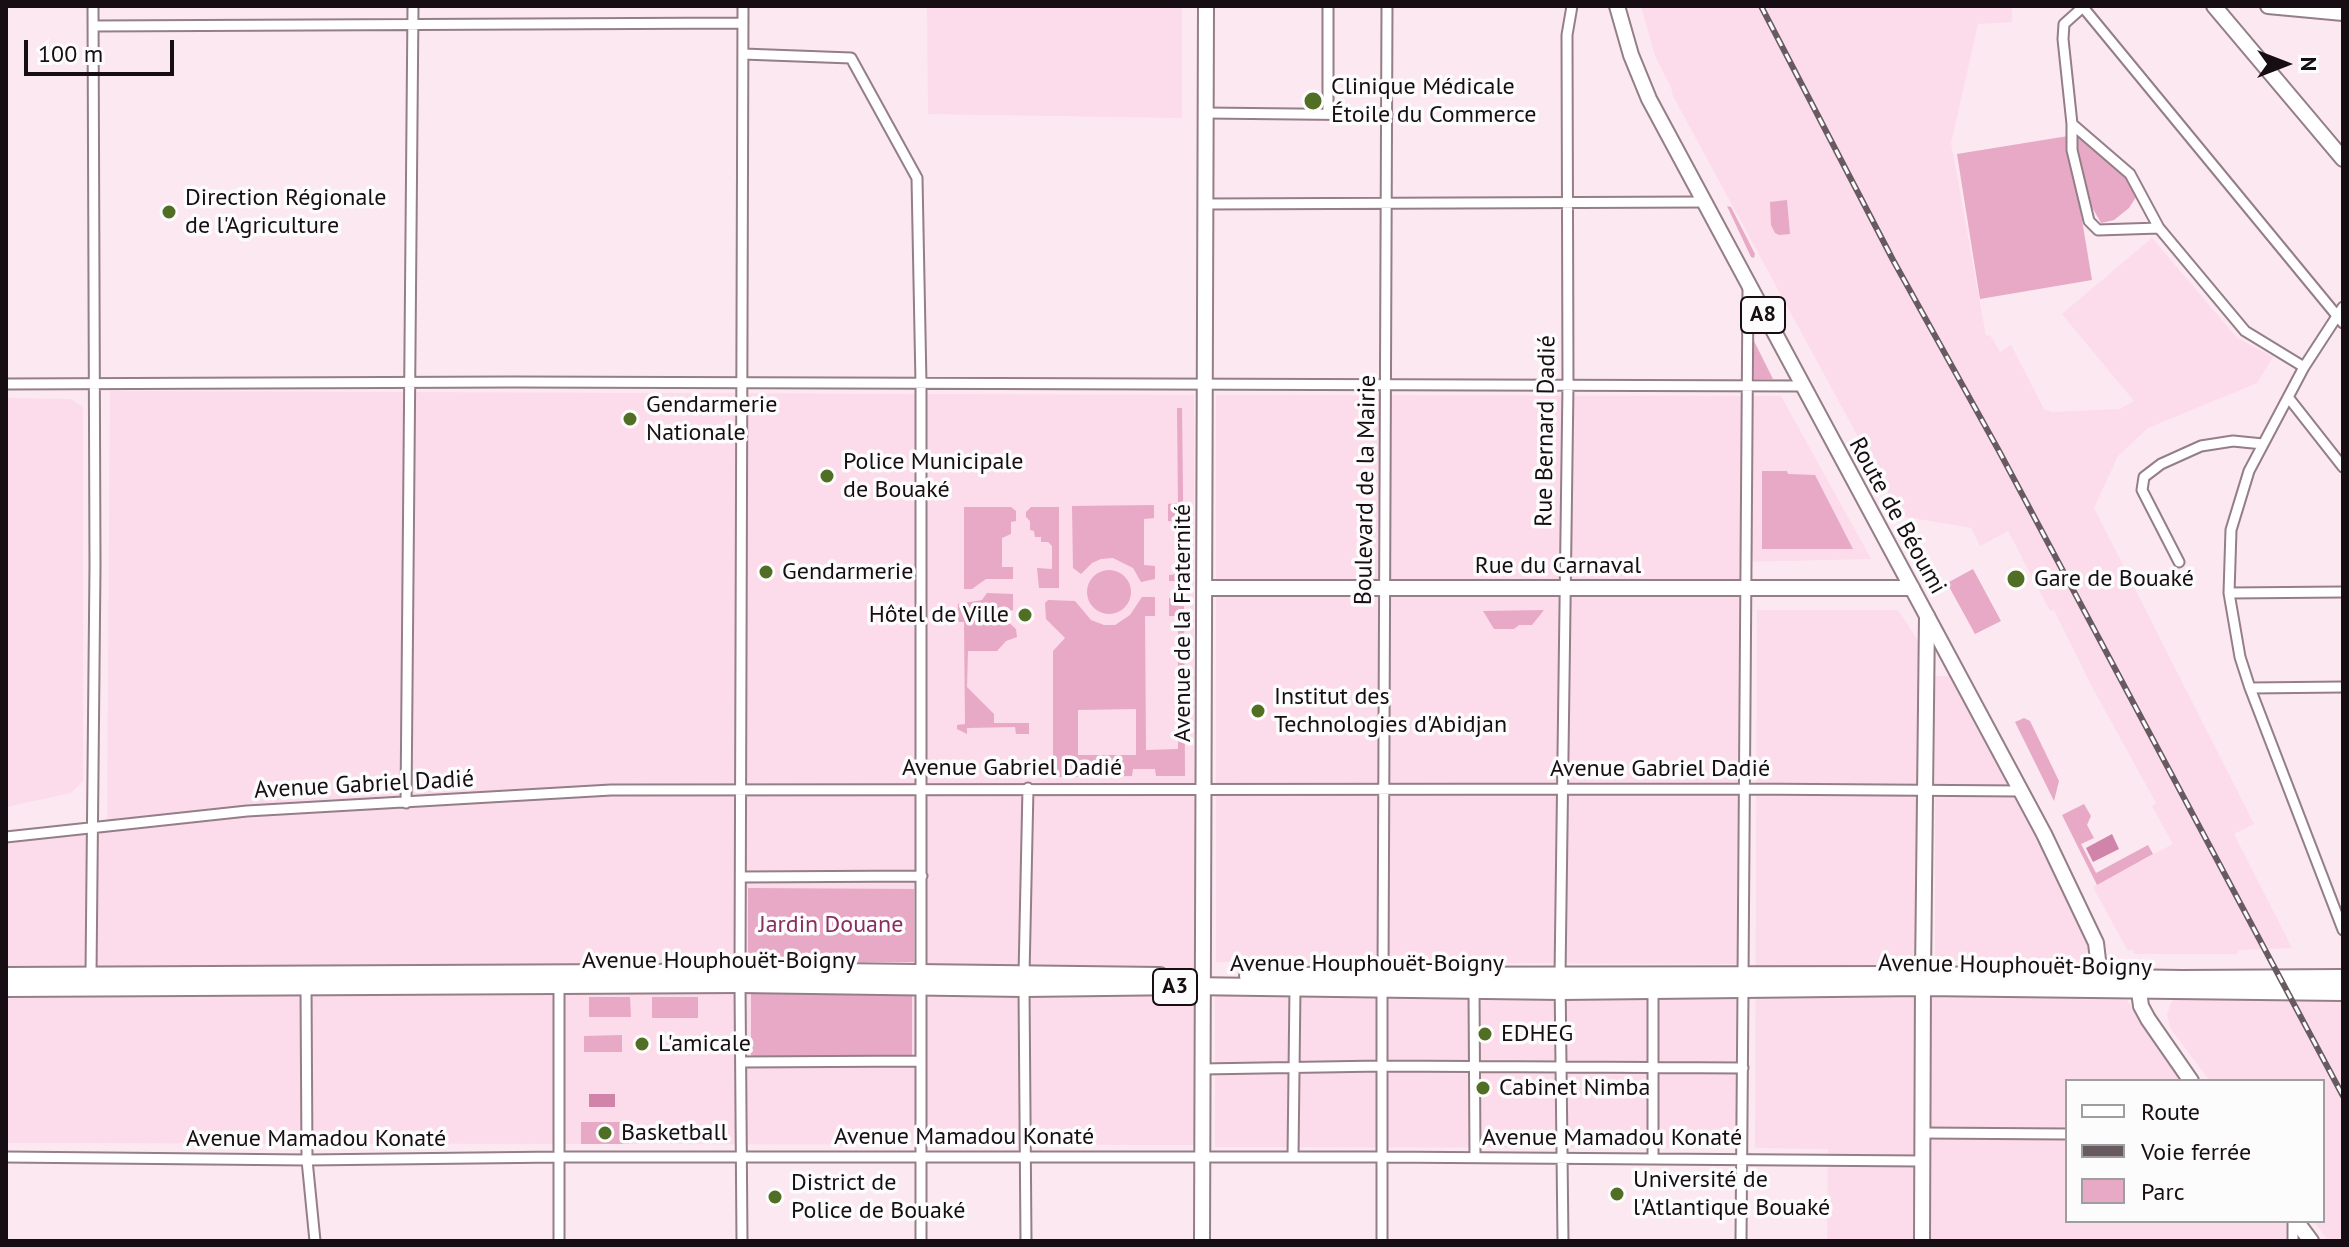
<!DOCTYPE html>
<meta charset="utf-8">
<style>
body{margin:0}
#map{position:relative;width:2349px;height:1247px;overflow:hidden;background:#fce8f1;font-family:"PT Sans",sans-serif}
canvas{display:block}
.frame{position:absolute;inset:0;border:8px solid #160e12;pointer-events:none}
.legend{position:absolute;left:2065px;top:1079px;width:260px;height:144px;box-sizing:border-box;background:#fcfcfc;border:2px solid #a09d9e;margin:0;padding:10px 14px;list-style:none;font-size:24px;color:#160e12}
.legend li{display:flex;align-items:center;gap:16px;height:40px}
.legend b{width:40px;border:2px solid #a09d9e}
.north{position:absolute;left:2245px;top:24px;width:80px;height:80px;-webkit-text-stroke:6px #fcfcfc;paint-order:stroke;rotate:90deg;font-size:22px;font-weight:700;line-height:32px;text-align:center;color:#160e12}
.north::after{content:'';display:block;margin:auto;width:28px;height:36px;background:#160e12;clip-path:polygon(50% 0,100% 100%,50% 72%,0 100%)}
.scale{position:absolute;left:24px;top:40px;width:150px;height:36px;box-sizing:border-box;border:4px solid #160e12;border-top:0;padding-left:10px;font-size:24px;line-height:28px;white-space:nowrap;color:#160e12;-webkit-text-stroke:6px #fcfcfc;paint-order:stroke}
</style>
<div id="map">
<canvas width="2349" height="1247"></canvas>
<div class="frame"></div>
<ul class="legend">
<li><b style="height:10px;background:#fff"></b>Route</li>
<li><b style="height:10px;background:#675b61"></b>Voie ferrée</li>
<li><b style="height:22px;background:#e7a9c6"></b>Parc</li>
</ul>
<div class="north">N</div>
<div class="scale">100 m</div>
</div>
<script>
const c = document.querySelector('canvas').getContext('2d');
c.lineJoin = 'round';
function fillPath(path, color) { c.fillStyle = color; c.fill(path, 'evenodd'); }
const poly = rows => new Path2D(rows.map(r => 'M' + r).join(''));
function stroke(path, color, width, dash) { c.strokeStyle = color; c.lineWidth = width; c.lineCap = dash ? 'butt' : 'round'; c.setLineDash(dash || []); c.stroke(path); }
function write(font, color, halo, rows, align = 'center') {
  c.font = font + ' "PT Sans",sans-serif'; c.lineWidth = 7; c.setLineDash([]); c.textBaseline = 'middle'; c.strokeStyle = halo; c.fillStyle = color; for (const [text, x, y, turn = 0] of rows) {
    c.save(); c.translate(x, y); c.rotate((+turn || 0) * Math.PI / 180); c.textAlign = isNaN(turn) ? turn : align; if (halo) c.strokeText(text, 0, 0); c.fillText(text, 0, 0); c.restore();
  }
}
fillPath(poly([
 [927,6,1182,6,1182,118,928,114],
 [1641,6,2012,6,2012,22,1978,24,1951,143,1986,336,1990,335,2000,352,2011,345,2044,409,2052,412,2120,409,2134,401,2062,314,2152,238,2237,338,2273,357,2257,383,2148,428,2118,456,2094,508,2254,824,2234,834,2292,948,2238,950,2237,954,2135,954,2132,949,2128,951,2093,887,2173,844,2152,806,2156,803,2090,683,2054,610,2050,611,2008,531,1980,546,1971,528,1901,516,1673,96,1671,87,1655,56],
 [110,391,1194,395,1195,1145,6,1143,6,841,107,830],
 [1216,395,1781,396,1871,559,1739,562,1737,964,1216,962],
 [6,398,71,399,83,407,83,781,71,793,6,807],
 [1757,610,1898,610,1919,642,1917,990,2120,991,2186,1081,2067,1081,2067,1221,2286,1221,2286,1241,1827,1241,1828,1149,1755,1148],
 [1935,676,1949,676,2094,946,2078,961,1935,961],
 [1215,981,1737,982,1736,1148,1215,1147],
 [2343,993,2343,1241,2328,1241,2314,1221,2323,1221,2323,1081,2210,1081,2171,1029,2167,1014,2172,1001,2182,995]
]), '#fcdbea');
fillPath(poly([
 [2081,132,2121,169,2136,197,2129,208,2114,220,2101,223,2083,191,2074,150],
 [2068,136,2092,280,1980,299,1957,154],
 [1787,200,1790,234,1779,235,1775,233,1771,225,1770,202],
 [1727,206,1731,207,1755,254,1754,258,1751,257],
 [1754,341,1773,379,1754,379],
 [1177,408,1182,408,1184,581,1169,581,1169,575,1177,574,1177,522,1168,521,1168,504,1178,503],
 [1762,471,1787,471,1788,474,1815,475,1853,549,1762,549],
 [1154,505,1154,518,1144,519,1144,565,1155,566,1155,579,1141,582,1133,568,1113,558,1101,559,1092,563,1081,574,1073,568,1072,506],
 [964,507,1011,507,1016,511,1016,521,1011,522,1011,534,1002,538,1002,567,1013,567,1013,579,986,579,972,589,964,589],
 [1031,507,1059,507,1059,588,1039,588,1037,568,1052,569,1052,546,1048,542,1041,542,1041,537,1035,537,1034,531,1030,530,1030,521,1026,517,1026,512],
 [1973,569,2001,621,1975,634,1947,583],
 '1087 592a22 22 0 1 1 44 0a22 22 0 1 1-44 0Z',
 [987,593,1013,594,1013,610,1005,612,1005,619,1016,629,1017,637,1006,641,997,651,968,651,967,687,994,714,994,723,1029,723,1029,734,1016,734,1015,727,967,728,967,734,957,729,957,725,965,724,964,622,957,622,958,604,982,600],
 [1142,597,1155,597,1155,616,1145,616,1146,750,1178,749,1178,616,1169,616,1169,598,1178,598,1179,606,1184,606,1185,776,1156,776,1155,769,1133,769,1132,776,1053,777,1053,651,1065,638,1046,619,1045,603,1048,600,1075,601,1091,620,1104,625,1115,625,1130,615],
 [1136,709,1136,755,1078,755,1078,710],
 [1544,610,1532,625,1519,625,1514,629,1494,629,1483,611],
 [2024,718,2030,721,2059,781,2054,801,2015,722],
 [2084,804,2091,816,2087,825,2094,838,2081,844,2096,873,2148,845,2153,854,2097,885,2062,815],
 [748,888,914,889,914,962,748,962],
 [912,983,912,1056,751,1056,751,984],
 [589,997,630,997,631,1017,589,1017],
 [652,997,698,997,698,1018,652,1018],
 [622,1035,622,1052,584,1052,584,1036],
 [581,1122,629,1122,629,1144,581,1144]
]), '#e7a9c6');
fillPath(poly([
 [2112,834,2119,849,2093,862,2086,848],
 [589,1094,615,1094,615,1107,589,1107]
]), '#d184aa');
const street = poly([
 [2082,6,2343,323],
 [2083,7,2064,24,2063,39,2072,124,2072,150,2089,221,2098,230,2159,228,2245,331,2304,367],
 [94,26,743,23],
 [743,54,851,58,917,178,921,384,921,974],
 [1206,113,1387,115],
 [1328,114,1328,6],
 [2072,124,2130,174,2159,228],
 [1206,204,1703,202],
 [2343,307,2304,367,2249,471,2231,530,2229,593,2240,657,2250,688,2343,930],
 [6,384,513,382,1802,386],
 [2288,397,2343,467],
 [2179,562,2142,490,2144,477,2161,464,2201,446,2233,441,2263,444],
 [2229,593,2343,592],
 [2250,688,2343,687],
 [406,803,413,6],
 [6,837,247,811,611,790,1745,789,2021,791],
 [742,877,922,876],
 [740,972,743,6],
 [91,974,95,566,93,6],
 [1024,975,1028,788],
 [1383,975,1387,6],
 [1743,977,1748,289],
 [740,984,742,1241],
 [306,985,307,1160,315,1241],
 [559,985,559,1241],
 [921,987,921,1241],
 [1024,988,1026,1241],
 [1474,988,1475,1157],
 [742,1062,921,1061],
 [1202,1069,1381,1066,1743,1068],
 [1923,1133,2067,1134],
 [6,1157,307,1160,559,1157,1382,1157,1922,1161],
 [1293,1157,1295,987],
 [1653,1158,1653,990],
 [2293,1221,2293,1241],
 [1382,1241,1382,988],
 [1563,1241,1560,976,1568,385,1567,35,1572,6],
 [1741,1241,1743,990]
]);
const secondary = poly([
 [2214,6,2343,159],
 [2268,6,2343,13],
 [1204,588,1912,588],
 [1927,616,2044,834,2096,943,2100,977],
 [2139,991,2141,1006,2148,1019,2191,1081],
 [2296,1221,2311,1241],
 [1202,1241,1206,6],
 [1922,1241,1923,977]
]);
const primary = poly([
 [1617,6,1631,55,1649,99,1927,616,1923,975]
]);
const highway = poly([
 [6,976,835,972,1160,976],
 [1248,976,1923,975,2182,979,2343,978],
 [6,988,740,984,1024,988,1186,986,1561,991,1923,987,2343,992]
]);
stroke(street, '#947e88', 13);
stroke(secondary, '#947e88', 18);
stroke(primary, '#947e88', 18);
stroke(highway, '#947e88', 20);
stroke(street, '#fff', 9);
stroke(secondary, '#fff', 14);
stroke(primary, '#fff', 14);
stroke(highway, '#fff', 16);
const rail = poly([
 [1761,6,1893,260,1999,451,2343,1096]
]);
stroke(rail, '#675b61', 6);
stroke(rail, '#fcfcfc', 3, [9]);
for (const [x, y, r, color] of [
 [1313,101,10,"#506f25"],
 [169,212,8,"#506f25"],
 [630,419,8,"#506f25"],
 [827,476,8,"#506f25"],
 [766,572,8,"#506f25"],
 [2016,579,10,"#506f25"],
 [1025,615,8,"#506f25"],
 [1258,711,8,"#506f25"],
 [1485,1034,8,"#506f25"],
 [642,1044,8,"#506f25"],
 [1483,1088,8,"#506f25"],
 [605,1133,8,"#506f25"],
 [1617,1194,8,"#506f25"],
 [775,1197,8,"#506f25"]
]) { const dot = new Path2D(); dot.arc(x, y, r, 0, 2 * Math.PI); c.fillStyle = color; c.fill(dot); stroke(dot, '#fcfcfc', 3); }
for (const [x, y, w] of [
 [1763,315,44],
 [1175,987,44]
]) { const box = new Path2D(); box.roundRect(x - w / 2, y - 18, w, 36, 6); c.fillStyle = '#fcfcfc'; c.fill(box); stroke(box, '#160e12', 2); }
write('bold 22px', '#160e12', null, [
 ["A8",1763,315],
 ["A3",1175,987]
]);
write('24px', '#160e12', '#fcfcfc', [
 ["Clinique Médicale",1331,87],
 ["Étoile du Commerce",1331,115],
 ["Direction Régionale",185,198],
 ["de l'Agriculture",185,226],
 ["Gendarmerie",646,405],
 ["Nationale",646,433],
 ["Police Municipale",843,462],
 ["de Bouaké",843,490],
 ["Gendarmerie",782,572],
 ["Gare de Bouaké",2034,579],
 ["Hôtel de Ville",1009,615,"right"],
 ["Institut des",1274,697],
 ["Technologies d'Abidjan",1274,725],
 ["EDHEG",1501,1034],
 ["L'amicale",658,1044],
 ["Cabinet Nimba",1499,1088],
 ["Basketball",621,1133],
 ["Université de",1633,1180],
 ["l'Atlantique Bouaké",1633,1208],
 ["District de",791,1183],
 ["Police de Bouaké",791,1211]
], 'left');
write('24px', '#160e12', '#fcfcfc', [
 ["Rue Bernard Dadié",1546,431,-89],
 ["Boulevard de la Mairie",1366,490,-89],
 ["Route de Béoumi",1897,516,61],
 ["Rue du Carnaval",1558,566],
 ["Avenue de la Fraternité",1183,623,-90],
 ["Avenue Gabriel Dadié",1012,768],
 ["Avenue Gabriel Dadié",1660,769],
 ["Avenue Gabriel Dadié",364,785,-3],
 ["Avenue Houphouët-Boigny",719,961],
 ["Avenue Houphouët-Boigny",1367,964],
 ["Avenue Houphouët-Boigny",2015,966,1],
 ["Avenue Mamadou Konaté",964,1137],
 ["Avenue Mamadou Konaté",1612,1138],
 ["Avenue Mamadou Konaté",316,1139]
]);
write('24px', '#882e61', '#fcfcfc', [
 ["Jardin Douane",831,925]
]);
</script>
